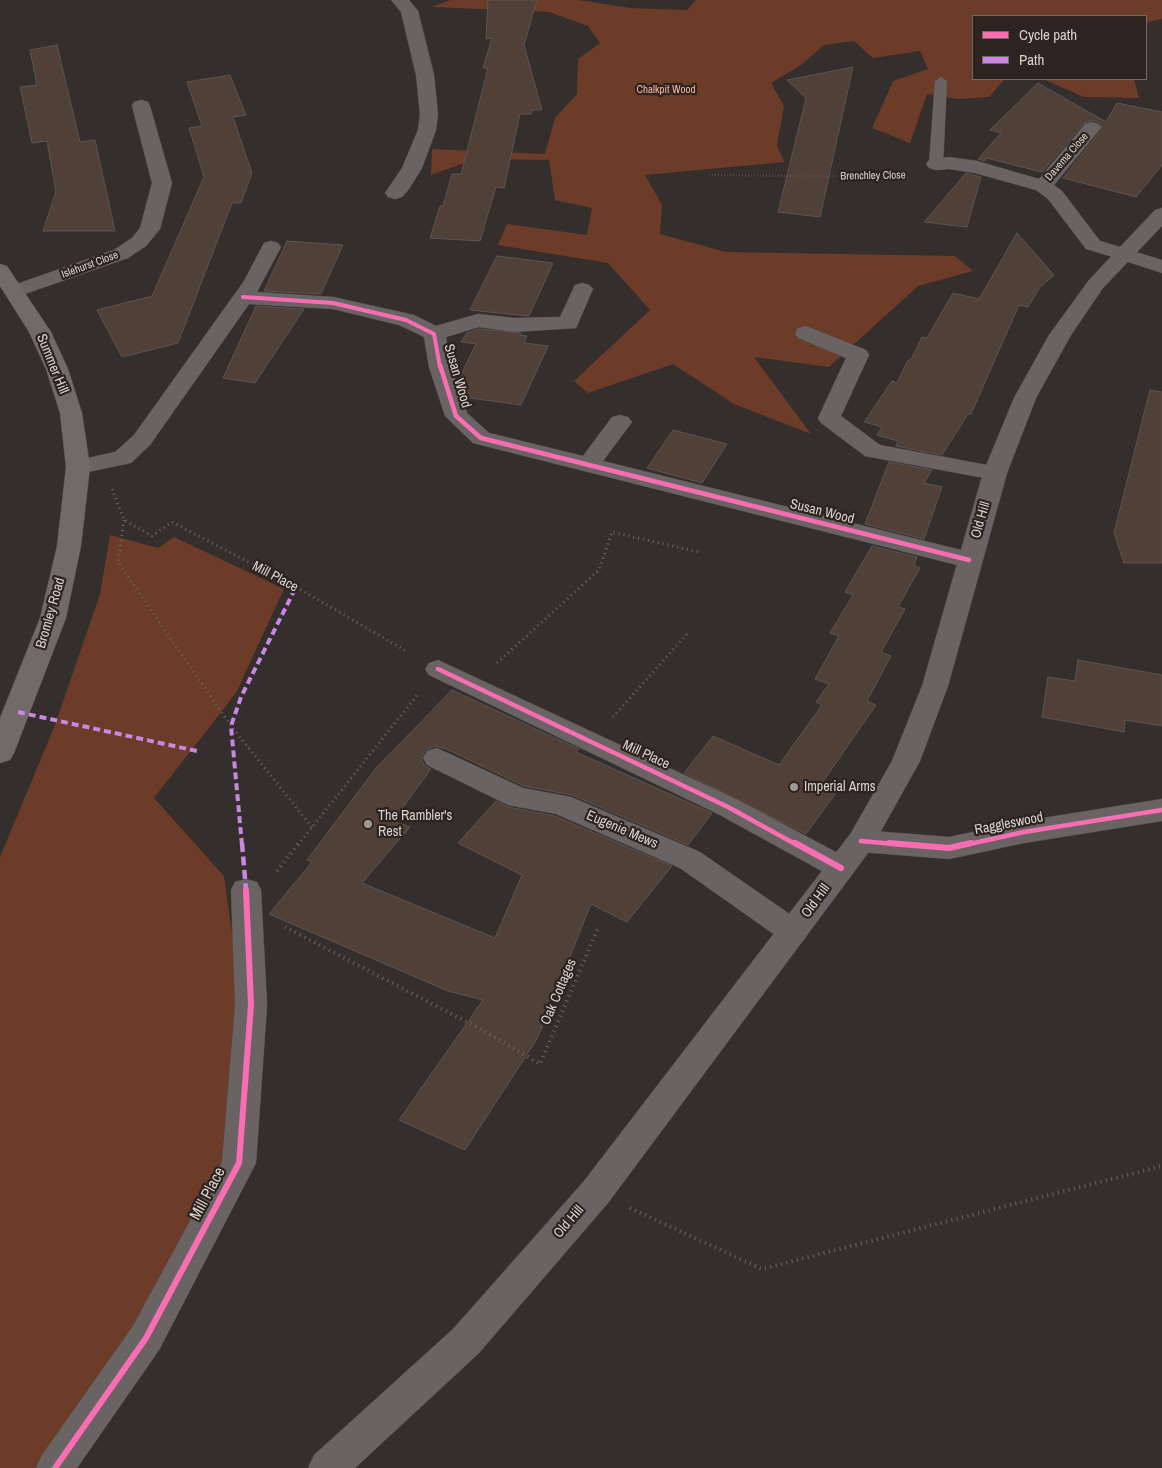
<!DOCTYPE html>
<style>
body{margin:0}
#map{position:relative;width:1162px;height:1468px;overflow:hidden;background:#342e2c;font-family:"Archivo Narrow",sans-serif}
canvas{display:block}
.legend{position:absolute;left:972px;top:15px;width:175px;height:65px;box-sizing:border-box;background:#2d231f;border:1px solid #716965;margin:0;padding:6px 9px;list-style:none;font-size:15px;color:#d8d2cf}
.legend li{display:flex;align-items:center;gap:10px;height:25px}
.legend b{width:25px;border:1px solid #716965}
</style>
<div id="map">
<canvas width="1162" height="1468"></canvas>
<ul class="legend">
<li><b style="height:6px;background:#f96db3"></b>Cycle path</li>
<li><b style="height:6px;background:#c787e3"></b>Path</li>
</ul>
</div>
<script>
const c = document.querySelector('canvas').getContext('2d');
c.lineJoin = 'round';
function fillPath(path, color) { c.fillStyle = color; c.fill(path, 'evenodd'); }
const poly = rows => new Path2D(rows.map(r => 'M' + r).join(''));
function stroke(path, color, width, dash) { c.strokeStyle = color; c.lineWidth = width; c.lineCap = dash ? 'butt' : 'round'; c.setLineDash(dash || []); c.stroke(path); }
function write(font, color, halo, rows, align = 'center') {
  c.font = font + ' "Archivo Narrow",sans-serif'; c.lineWidth = 4.5; c.setLineDash([]); c.textBaseline = 'middle'; c.strokeStyle = halo; c.fillStyle = color; for (const [text, x, y, turn = 0] of rows) {
    c.save(); c.translate(x, y); c.rotate((+turn || 0) * Math.PI / 180); c.textAlign = isNaN(turn) ? turn : align; if (halo) c.strokeText(text, 0, 0); c.fillText(text, 0, 0); c.restore();
  }
}
fillPath(poly([
 [450,0,578,0,630,8,687,10,696,0,1162,0,1162,19,1148,22,1146,28,1146,16,973,16,973,79,1015,79,1004,80,989,97,958,99,927,94,910,143,872,128,893,81,928,69,920,51,873,58,854,41,824,45,801,65,771,83,784,106,777,145,784,162,645,175,662,205,660,234,726,252,955,256,973,271,918,286,829,367,754,357,811,434,734,404,673,364,588,393,574,381,650,310,608,263,498,245,507,224,587,235,592,208,555,200,549,160,476,159,431,175,432,149,545,154,555,118,577,94,578,59,600,43,588,26,549,12,432,7],
 [1043,79,1134,79,1139,98,1084,97],
 [110,535,158,548,174,537,284,589,236,693,154,798,224,876,242,1007,227,1164,139,1328,39,1468,0,1468,0,857,55,725,100,594]
]), '#6d3c28');
const building = poly([
 [488,0,537,0,524,45,542,110,532,110,531,114,520,114,504,188,496,187,480,241,430,238,440,206,443,206,452,174,461,174,488,68,483,68,492,38,486,39,488,0],
 [57,45,80,142,95,140,115,231,43,231,56,192,47,141,32,143,20,87,37,85,30,50,57,45],
 [853,67,820,217,778,212,806,98,787,80,853,67],
 [230,75,246,115,233,117,252,173,241,203,232,203,178,343,122,357,97,310,152,296,204,177,189,128,202,126,187,82,230,75],
 [1038,83,1106,122,1117,103,1162,112,1162,165,1136,197,1063,178,1102,129,1101,123,1093,120,1084,123,1042,172,986,158,985,161,978,159,1001,133,990,130,1038,83],
 [966,173,981,177,967,227,924,222,966,173],
 [1017,233,1054,275,1040,287,1028,307,1019,305,971,414,968,414,942,455,896,446,898,441,877,435,882,427,864,422,892,381,897,383,908,360,911,360,922,337,927,338,953,293,979,299,1017,233],
 [287,241,343,245,321,294,264,291,287,241],
 [497,256,553,263,529,316,470,310,497,256],
 [256,306,304,309,255,383,223,378,256,306],
 [479,329,521,333,520,335,527,336,524,343,548,346,521,405,463,397,461,389,464,381,458,381,476,344,461,342,467,333,479,329],
 [1150,390,1162,392,1162,563,1124,563,1114,533,1150,390],
 [673,430,727,444,702,483,647,468,673,430],
 [889,462,932,470,924,483,942,487,924,539,865,524,889,462],
 [872,546,917,557,914,566,920,568,898,607,905,609,881,652,891,656,867,701,876,705,822,783,838,790,806,834,684,773,713,736,779,765,822,705,816,702,829,684,815,679,839,636,830,633,853,595,845,592,872,546],
 [1078,660,1162,675,1162,726,1125,720,1124,732,1042,717,1048,677,1075,681,1078,660],
 [452,690,579,749,576,752,712,813,688,845,572,795,524,786,446,749,436,746,425,750,421,759,425,766,431,769,393,821,410,827,362,883,495,938,522,875,458,843,496,801,508,807,555,816,672,866,627,922,591,904,537,1039,465,1150,399,1120,483,1000,448,991,269,914,312,862,307,860,376,768,452,690]
]);
fillPath(building, '#514038');
stroke(building, '#5a5553', 1);
const service = poly([
 [941,77,947,81,943,164,936,168,929,164,935,81,941,77]
]);
const minor = poly([
 [391,0,409,0,418,11,434,75,438,114,436,130,422,168,409,189,402,197,395,199,388,197,385,193,402,168,418,130,420,114,416,75,401,12,391,0],
 [141,100,148,102,150,106,172,183,160,229,146,246,128,258,22,295,15,297,8,295,4,291,8,287,114,250,132,238,140,228,152,183,132,106,134,102,141,100],
 [1092,122,1099,124,1101,128,1054,185,1062,191,1100,241,1130,250,1133,254,1130,258,1123,260,1086,249,1048,199,1036,190,975,173,949,169,936,170,929,168,926,164,929,160,949,157,977,161,1039,179,1085,124,1092,122],
 [271,241,278,243,281,247,257,292,333,297,414,315,436,326,478,314,514,318,560,317,575,285,582,283,589,285,593,289,576,328,514,332,479,327,446,337,451,367,467,413,489,433,583,456,612,417,620,415,628,417,632,422,603,461,969,552,978,554,982,560,978,566,969,568,473,443,445,416,429,367,424,337,399,325,333,309,249,304,150,445,131,463,78,474,70,472,66,467,70,462,115,452,134,435,244,281,264,243,271,241],
 [806,326,866,350,869,355,841,416,880,445,1003,468,1007,473,1003,478,995,480,865,456,821,423,818,418,846,358,798,338,795,333,798,328,806,326],
 [438,660,738,800,851,860,856,868,851,876,841,879,831,876,718,814,429,675,425,669,429,663,438,660],
 [437,748,523,788,571,797,700,852,804,924,808,932,804,940,793,944,782,940,680,868,556,814,508,805,427,765,423,758,427,751,437,748],
 [1162,799,1162,821,1024,843,949,859,861,852,851,849,846,841,851,833,861,830,949,837,1024,821,1162,799],
 [246,879,257,882,261,890,267,1005,256,1163,159,1350,77,1468,36,1468,42,1455,133,1326,222,1162,235,1005,231,890,235,882,246,879]
]);
const tertiary = poly([
 [1123,248,1162,260,1162,273,1116,258,1113,254,1116,250,1123,248]
]);
const secondary = poly([
 [1162,208,1162,226,1103,288,1071,335,1036,398,1007,473,948,686,920,761,871,849,608,1203,479,1353,355,1468,308,1468,314,1455,453,1329,584,1181,851,833,892,761,922,686,983,473,1014,398,1049,335,1089,280,1155,210,1162,208]
]);
const primary = poly([
 [0,264,7,266,51,332,68,369,82,413,90,467,81,546,66,618,14,753,10,760,0,763,0,718,40,618,57,546,66,467,60,413,46,369,29,332,0,286,0,264]
]);
stroke(service, '#514b4a', 1);
stroke(minor, '#514b4a', 1);
stroke(tertiary, '#514b4a', 1);
stroke(secondary, '#514b4a', 1);
stroke(primary, '#514b4a', 1);
stroke(poly([
 [709,175,908,177]
]), '#6a6563', 2.5, [0.5, 2.5]);
stroke(poly([
 [112,489,124,520,152,536,172,522,296,587,408,652],
 [124,520,118,562,231,726,312,827],
 [497,663,599,570,612,532,699,552],
 [613,717,687,634],
 [298,845,418,694]
]), '#6a6563', 3, [1, 4]);
stroke(poly([
 [277,871,299,843],
 [285,927,482,1030,540,1064,598,928],
 [630,1208,762,1269,1162,1166]
]), '#6a6563', 4, [1, 4.5]);
fillPath(service, '#696463');
fillPath(minor, '#696463');
fillPath(tertiary, '#696463');
fillPath(secondary, '#696463');
fillPath(primary, '#716a66');
stroke(poly([
 [18,712,197,751],
 [242,845,231,726,241,697,296,587]
]), '#c787e3', 4, [7, 4]);
stroke(poly([
 [242,843,246,890]
]), '#c787e3', 4.5, [9, 4.5]);
stroke(poly([
 [243,297,333,303,406,320,434,334,440,367]
]), '#f96db3', 4);
stroke(poly([
 [440,365,456,416,481,438,969,560],
 [438,669,728,807,797,845],
 [861,841,905,845],
 [965,845,1024,832,1162,810]
]), '#f96db3', 4.5);
stroke(poly([
 [795,843,841,868],
 [889,843,949,848,971,843],
 [55,1468,146,1338,239,1163,251,1005,246,890]
]), '#f96db3', 6);
for (const [x, y, r, color] of [
 [794,787,5,"#9f9996"],
 [368,824,5,"#9f9996"]
]) { const dot = new Path2D(); dot.arc(x, y, r, 0, 2 * Math.PI); c.fillStyle = color; c.fill(dot); stroke(dot, '#2d231f', 2); }
write('11px', '#f9b59a', '#2d231f', [
 ["Chalkpit Wood",666,90]
]);
write('11px', '#d8d2cf', '#2d231f', [
 ["Davema Close",1067,157,-49],
 ["Brenchley Close",873,176,-1],
 ["Islehurst Close",90,265,-20]
]);
write('14px', '#d8d2cf', '#2d231f', [
 ["Summer Hill",52,364,68],
 ["Susan Wood",457,376,74],
 ["Susan Wood",822,512,14],
 ["Old Hill",981,520,-74],
 ["Mill Place",275,577,28],
 ["Bromley Road",51,613,-74],
 ["Mill Place",646,755,25],
 ["Raggleswood",1009,824,-11],
 ["Eugenie Mews",622,830,23],
 ["Old Hill",816,901,-54],
 ["Oak Cottages",559,992,-67],
 ["Old Hill",569,1222,-49]
]);
write('14px', '#d8d2cf', '#2d231f', [
 ["Imperial Arms",804,787],
 ["The Rambler's",378,816],
 ["Rest",378,832]
], 'left');
write('16px', '#d8d2cf', '#2d231f', [
 ["Mill Place",208,1194,-62]
]);
</script>
